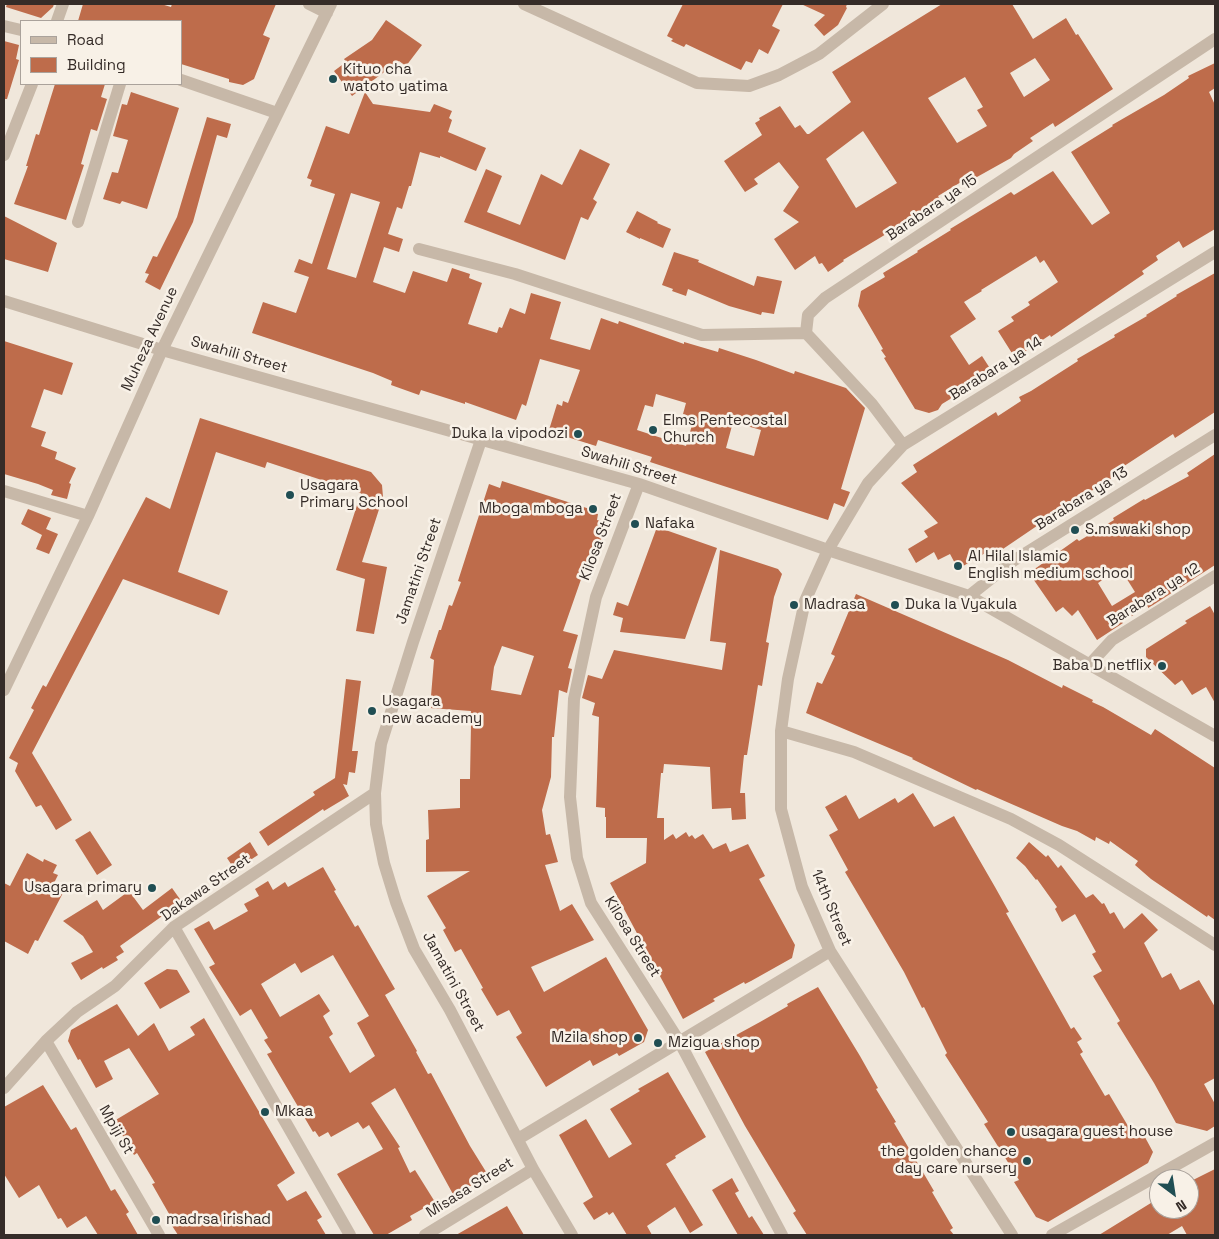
<!DOCTYPE html>
<style>
body{margin:0}
#map{position:relative;width:1219px;height:1239px;overflow:hidden;background:#f0e7db;font-family:"Space Grotesk",sans-serif}
canvas{display:block}
.frame{position:absolute;inset:0;border:5px solid #352c28;pointer-events:none}
.legend{position:absolute;left:20px;top:20px;width:162px;height:65px;box-sizing:border-box;background:#f8f1e7;border:1px solid #aaa29b;margin:0;padding:6px 9px;list-style:none;font-size:15px;color:#352c28}
.legend li{display:flex;align-items:center;gap:10px;height:25px}
.legend b{width:25px;border:1px solid #aaa29b}
.north{position:absolute;left:1149px;top:1169px;width:50px;height:50px;box-sizing:border-box;background:#f8f1e7;border:1px solid #aaa29b;border-radius:50%;rotate:149deg;font-size:14px;font-weight:700;line-height:20px;text-align:center;color:#352c28}
.north::after{content:'';display:block;margin:auto;width:18px;height:22px;background:#204e53;clip-path:polygon(50% 0,100% 100%,50% 72%,0 100%)}
</style>
<div id="map">
<canvas width="1219" height="1239"></canvas>
<div class="frame"></div>
<ul class="legend">
<li><b style="height:6px;background:#c7b8a8"></b>Road</li>
<li><b style="height:14px;background:#be6c4b"></b>Building</li>
</ul>
<div class="north">N</div>
</div>
<script>
const c = document.querySelector('canvas').getContext('2d');
c.lineJoin = 'round';
function fillPath(path, color) { c.fillStyle = color; c.fill(path, 'evenodd'); }
const poly = rows => new Path2D(rows.map(r => 'M' + r).join(''));
function stroke(path, color, width, dash) { c.strokeStyle = color; c.lineWidth = width; c.lineCap = dash ? 'butt' : 'round'; c.setLineDash(dash || []); c.stroke(path); }
function write(font, color, halo, rows, align = 'center') {
  c.font = font + ' "Space Grotesk",sans-serif'; c.lineWidth = 5; c.setLineDash([]); c.textBaseline = 'middle'; c.strokeStyle = halo; c.fillStyle = color; for (const [text, x, y, turn = 0] of rows) {
    c.save(); c.translate(x, y); c.rotate((+turn || 0) * Math.PI / 180); c.textAlign = isNaN(turn) ? turn : align; if (halo) c.strokeText(text, 0, 0); c.fillText(text, 0, 0); c.restore();
  }
}
fillPath(poly([
 [7,4,54,4,53,7,41,18,6,7],
 [83,4,161,4,171,7,172,4,276,4,263,35,270,38,254,79,243,85,229,82,229,79,181,64,181,21,78,21],
 [683,4,783,4,772,26,780,30,768,54,759,49,752,63,746,61,741,70,686,44,684,47,671,41,673,39,667,36],
 [801,4,847,4,846,7,847,8,838,25,824,36,814,25,825,15],
 [942,4,1012,4,1033,39,1066,18,1076,35,1078,34,1113,89,1055,127,1053,123,1030,138,1033,141,1014,154,1011,158,968,182,966,179,938,196,941,201,843,260,844,261,828,272,822,263,819,264,815,256,795,270,774,239,799,222,783,211,799,187,779,162,754,179,758,184,745,192,724,161,762,135,755,123,760,120,759,118,780,106,795,128,800,125,807,134,809,134,851,102,832,72],
 [1035,58,1050,80,1024,97,1010,73],
 [965,77,983,107,977,110,987,126,957,143,928,98],
 [863,131,897,183,856,208,826,159],
 [386,20,422,45,406,66,399,61,352,96,334,71,346,62,344,59,372,40],
 [4,41,19,45,16,59,19,60,7,99,4,99],
 [1215,63,1215,88,1209,92,1215,105,1215,229,1183,248,1179,241,1156,256,1158,260,1142,271,1144,274,1051,337,1050,335,1044,339,1015,358,998,331,1014,321,1011,317,1030,305,1028,302,1058,282,1044,260,1040,263,1036,256,981,290,982,291,964,302,976,319,950,336,969,365,982,356,993,373,942,404,938,410,929,413,915,409,884,358,886,357,881,350,883,349,858,306,861,291,885,277,883,273,918,252,917,251,951,230,950,229,1011,192,1014,195,1053,171,1092,225,1110,213,1071,152,1113,126,1112,125,1164,95,1189,78,1188,76],
 [55,84,105,84,101,97,107,99,97,131,91,129,81,164,84,165,66,220,14,204,28,166,26,166,36,134,39,135],
 [131,92,179,108,147,209,122,201,120,204,103,199,112,172,118,173,128,140,113,136,122,104,127,105],
 [365,92,373,104,430,112,434,104,452,111,449,118,452,120,448,132,486,148,476,171,440,156,440,158,420,152,411,186,409,186,402,209,397,207,388,234,403,239,399,252,384,247,373,282,405,293,413,271,447,282,452,268,470,274,469,278,482,283,468,324,497,333,499,327,502,328,510,308,525,314,531,293,561,302,550,339,590,350,601,318,618,324,619,321,684,344,684,342,718,352,719,348,756,360,794,374,795,371,846,388,865,408,841,489,850,492,844,507,834,503,828,520,650,462,652,457,598,440,596,446,564,436,564,434,549,430,557,404,562,406,563,401,568,403,580,370,540,359,526,406,522,404,516,420,465,402,465,404,421,390,419,395,391,385,392,381,373,373,252,333,263,302,296,313,309,277,294,272,299,259,312,264,335,194,310,186,312,180,307,178,326,126,349,134],
 [351,193,380,202,356,278,327,269],
 [656,394,686,403,683,414,694,418,686,446,637,430,645,405,653,407],
 [733,422,761,430,754,456,726,448],
 [207,117,231,124,227,138,217,135,193,222,160,290,145,282,149,274,145,273,153,256,157,257,177,217],
 [580,149,610,164,593,199,597,202,588,220,581,217,565,260,464,222,486,169,502,176,487,212,520,225,541,174,562,185],
 [637,211,658,222,657,223,671,229,663,248,640,238,640,239,626,232],
 [4,216,57,243,48,272,4,259],
 [674,252,699,260,698,262,754,286,757,276,782,281,774,314,762,312,761,315,729,306,688,289,686,296,672,291,673,289,662,285],
 [1215,273,1215,412,1175,438,1173,434,1115,472,1117,475,1056,513,997,553,994,548,958,569,950,554,938,560,934,552,916,563,908,549,928,537,924,531,938,523,901,483,917,472,913,465,996,412,998,416,1021,401,1019,397,1031,391,1078,361,1077,359,1115,337,1114,335,1147,316,1146,315,1177,296,1176,295],
 [4,341,73,363,62,395,44,389,31,427,46,432,41,446,57,452,55,459,76,468,69,483,71,484,67,499,51,495,53,490,38,484,4,474],
 [200,418,371,472,382,485,383,497,362,562,387,567,374,634,356,631,365,579,336,570,361,493,267,462,265,468,216,452,178,572,228,591,219,615,123,579,32,753,72,820,56,830,41,805,36,807,15,771,18,763,9,758,34,710,31,708,43,685,46,687,146,497,170,509],
 [1215,454,1215,565,1153,605,1148,608,1148,606,1122,622,1123,623,1097,640,1078,610,1072,616,1063,607,1056,612,1029,573,1077,539,1079,541,1114,520,1113,518,1144,499,1145,500,1189,476,1187,473],
 [1120,568,1135,592,1112,606,1098,583],
 [502,481,593,510,592,513,598,514,597,520,601,521,601,525,605,526,599,547,593,545,563,631,578,635,568,668,572,669,567,693,559,690,554,737,552,737,551,777,542,810,546,835,550,834,558,862,545,865,560,911,572,904,594,940,531,967,544,992,606,957,648,1030,644,1042,619,1056,617,1053,593,1066,590,1060,546,1087,516,1037,522,1033,509,1010,497,1016,481,989,483,988,461,949,455,952,443,930,446,928,427,896,470,871,426,872,426,840,429,839,428,810,460,808,460,779,470,779,471,724,469,724,471,711,430,708,434,660,430,658,439,630,441,630,449,605,452,606,461,582,458,581,489,484,500,488],
 [502,646,534,656,521,695,491,690,494,667],
 [28,509,51,518,46,529,58,534,49,554,36,549,42,535,21,524],
 [657,527,717,548,685,639,620,632,623,618,613,615,617,602,628,606],
 [720,550,778,569,782,574,774,597,766,642,769,643,762,686,758,685,747,755,744,755,740,793,745,793,746,819,732,820,731,808,712,809,710,767,664,764,663,773,661,773,657,818,664,818,664,840,673,834,676,839,686,832,689,837,692,835,695,839,703,834,713,849,726,843,730,852,748,844,765,876,759,879,795,945,792,958,751,981,745,984,744,982,713,999,715,1001,683,1019,610,883,646,863,647,838,606,838,606,817,605,817,605,808,596,807,599,717,592,715,595,703,582,698,588,675,602,679,614,650,722,670,726,643,710,641],
 [856,594,1008,660,1062,688,1063,685,1093,700,1092,702,1103,707,1151,735,1155,729,1215,768,1215,920,1208,915,1207,917,1151,879,1135,865,1138,861,1110,841,1109,844,1096,837,1095,841,1077,831,1062,826,977,789,976,790,912,759,913,758,806,713,817,682,822,684,835,656,831,654],
 [1210,606,1215,615,1215,703,1206,687,1192,695,1182,680,1175,685,1146,657,1146,649,1187,623,1185,621],
 [346,679,361,681,352,751,358,751,355,773,349,772,347,785,343,784,349,796,324,811,323,809,268,846,259,832,315,795,313,792,335,778],
 [913,793,934,827,954,816,995,887,1009,912,1006,913,1071,1029,1074,1027,1082,1039,1077,1042,1083,1052,1080,1054,1105,1096,1109,1094,1128,1126,1130,1125,1134,1132,1140,1128,1153,1152,1148,1163,1048,1222,1036,1217,1014,1182,1019,1180,984,1124,988,1122,945,1055,947,1053,924,1007,922,1008,904,972,845,872,848,870,847,868,829,835,838,830,825,807,846,795,859,819,895,798,898,803],
 [90,831,112,865,97,875,75,840],
 [250,842,258,855,235,870,227,858],
 [1029,842,1046,857,1048,855,1058,868,1061,865,1086,898,1093,894,1102,904,1104,903,1110,914,1114,912,1124,929,1142,913,1158,930,1144,943,1162,978,1171,973,1180,990,1199,980,1215,1007,1215,1078,1204,1084,1215,1104,1215,1126,1207,1131,1176,1123,1154,1083,1117,1023,1120,1021,1093,976,1102,971,1092,954,1096,952,1075,914,1062,922,1055,909,1057,907,1037,879,1036,880,1025,866,1016,858],
 [27,853,43,862,44,859,57,865,53,873,58,875,54,883,65,889,38,941,35,940,28,954,4,941,4,883,10,886],
 [323,867,336,890,334,891,355,927,358,925,395,989,385,995,417,1051,416,1052,428,1074,431,1073,470,1146,488,1175,454,1196,395,1088,371,1103,400,1147,398,1148,410,1173,415,1170,435,1202,410,1216,412,1220,386,1235,374,1235,337,1174,383,1149,369,1125,363,1129,358,1122,331,1137,328,1132,319,1137,315,1131,313,1132,267,1054,272,1052,264,1040,268,1038,251,1009,240,1016,209,967,215,964,194,929,209,921,214,930,248,911,244,904,259,896,255,889,268,881,273,890,285,882,288,887],
 [333,955,369,1016,357,1023,375,1056,350,1073,329,1037,333,1034,323,1016,330,1011,319,994,280,1017,261,984,295,963,301,973],
 [172,888,182,902,120,946,124,952,116,957,118,960,103,969,102,967,81,980,71,963,93,952,83,936,63,921,97,900,103,910,129,891,143,910],
 [167,969,177,970,190,992,160,1009,144,983],
 [818,987,860,1056,878,1088,876,1089,896,1122,894,1123,934,1191,932,1192,953,1228,950,1230,954,1235,807,1235,793,1213,796,1211,745,1126,705,1052,760,1022,788,1006,787,1004],
 [117,1004,138,1036,154,1023,169,1051,195,1035,190,1027,204,1018,295,1173,277,1185,287,1201,306,1191,322,1217,317,1220,326,1235,178,1235,169,1221,172,1219,152,1184,155,1183,137,1153,134,1155,114,1121,159,1094,129,1048,104,1061,113,1079,96,1088,80,1059,78,1060,68,1041,71,1030],
 [668,1072,706,1137,675,1156,676,1158,666,1164,703,1225,690,1233,675,1207,647,1226,652,1235,627,1235,613,1212,609,1215,607,1212,594,1220,583,1203,593,1197,559,1135,586,1119,609,1158,632,1144,610,1109,640,1091,638,1089],
 [43,1085,71,1130,76,1127,111,1191,115,1189,129,1212,126,1214,138,1235,98,1235,86,1216,67,1228,61,1218,58,1219,39,1185,19,1198,4,1174,4,1107],
 [1215,1169,1215,1235,1187,1235,1182,1226,1167,1235,1099,1235,1159,1198,1159,1209,1189,1209,1189,1182],
 [732,1178,739,1191,735,1193,749,1218,752,1216,764,1235,738,1235,712,1190],
 [507,1206,524,1235,456,1235]
]), '#be6c4b');
stroke(poly([
 [309,4,327,13],
 [524,4,697,83,749,86,779,75,819,54,883,4],
 [57,21,63,4],
 [4,26,21,30],
 [181,80,277,113],
 [4,155,32,84],
 [78,222,120,84],
 [419,249,515,274,702,335,806,333],
 [4,301,162,350,639,484,828,550,969,596,1215,736],
 [481,440,413,642,381,744,375,793,376,824,384,863,396,902,414,949,450,1010,533,1169,572,1235],
 [903,445,872,404,806,333,808,315,825,298,1215,39],
 [639,484,596,597,574,699,570,797,577,858,591,903,679,1041,782,1235],
 [4,491,88,516],
 [969,596,1013,561,1215,435],
 [1090,664,1112,640,1215,576],
 [4,690,88,516,162,350,331,4],
 [781,731,854,752,1011,819,1059,845,1215,945],
 [174,927,350,1235],
 [46,1041,159,1235],
 [4,1088,46,1041,77,1012,115,986,174,927,375,793],
 [518,1139,830,951],
 [425,1235,533,1169],
 [1012,1235,830,951,802,887,781,809,781,731,788,679,805,601,828,550,868,483,903,445,1215,252],
 [1052,1235,1215,1143]
]), '#c7b8a8', 12);
for (const [x, y, r, color] of [
 [333,79,5,"#204e53"],
 [653,430,5,"#204e53"],
 [578,434,5,"#204e53"],
 [290,495,5,"#204e53"],
 [593,509,5,"#204e53"],
 [635,524,5,"#204e53"],
 [1075,530,5,"#204e53"],
 [958,566,5,"#204e53"],
 [794,605,5,"#204e53"],
 [895,605,5,"#204e53"],
 [1162,666,5,"#204e53"],
 [372,711,5,"#204e53"],
 [152,888,5,"#204e53"],
 [638,1038,5,"#204e53"],
 [658,1043,5,"#204e53"],
 [265,1112,5,"#204e53"],
 [1011,1132,5,"#204e53"],
 [1027,1161,5,"#204e53"],
 [156,1220,5,"#204e53"]
]) { const dot = new Path2D(); dot.arc(x, y, r, 0, 2 * Math.PI); c.fillStyle = color; c.fill(dot); stroke(dot, '#f8f1e7', 2); }
write('15px', '#352c28', '#f8f1e7', [
 ["Kituo cha",343,70],
 ["watoto yatima",343,87],
 ["Elms Pentecostal",663,421],
 ["Church",663,438],
 ["Duka la vipodozi",568,434,"right"],
 ["Usagara",300,486],
 ["Primary School",300,503],
 ["Mboga mboga",583,509,"right"],
 ["Nafaka",645,524],
 ["S.mswaki shop",1085,530],
 ["Al Hilal Islamic",968,557],
 ["English medium school",968,574],
 ["Madrasa",804,605],
 ["Duka la Vyakula",905,605],
 ["Baba D netflix",1152,666,"right"],
 ["Usagara",382,702],
 ["new academy",382,719],
 ["Usagara primary",142,888,"right"],
 ["Mzila shop",628,1038,"right"],
 ["Mzigua shop",668,1043],
 ["Mkaa",275,1112],
 ["usagara guest house",1021,1132],
 ["the golden chance",1017,1152,"right"],
 ["day care nursery",1017,1169,"right"],
 ["madrsa irishad",166,1220]
], 'left');
write('15px', '#352c28', '#f8f1e7', [
 ["Barabara ya 15",932,208,-34],
 ["Muheza Avenue",150,339,-65],
 ["Swahili Street",239,355,16],
 ["Barabara ya 14",996,369,-32],
 ["Swahili Street",629,466,17],
 ["Barabara ya 13",1082,499,-32],
 ["Kilosa Street",601,537,-69],
 ["Jamatini Street",419,571,-71],
 ["Barabara ya 12",1154,595,-32],
 ["Dakawa Street",206,888,-35],
 ["14th Street",831,908,67],
 ["Kilosa Street",632,937,58],
 ["Jamatini Street",453,982,61],
 ["Mpiji St",116,1130,60],
 ["Misasa Street",470,1188,-32]
]);
</script>
